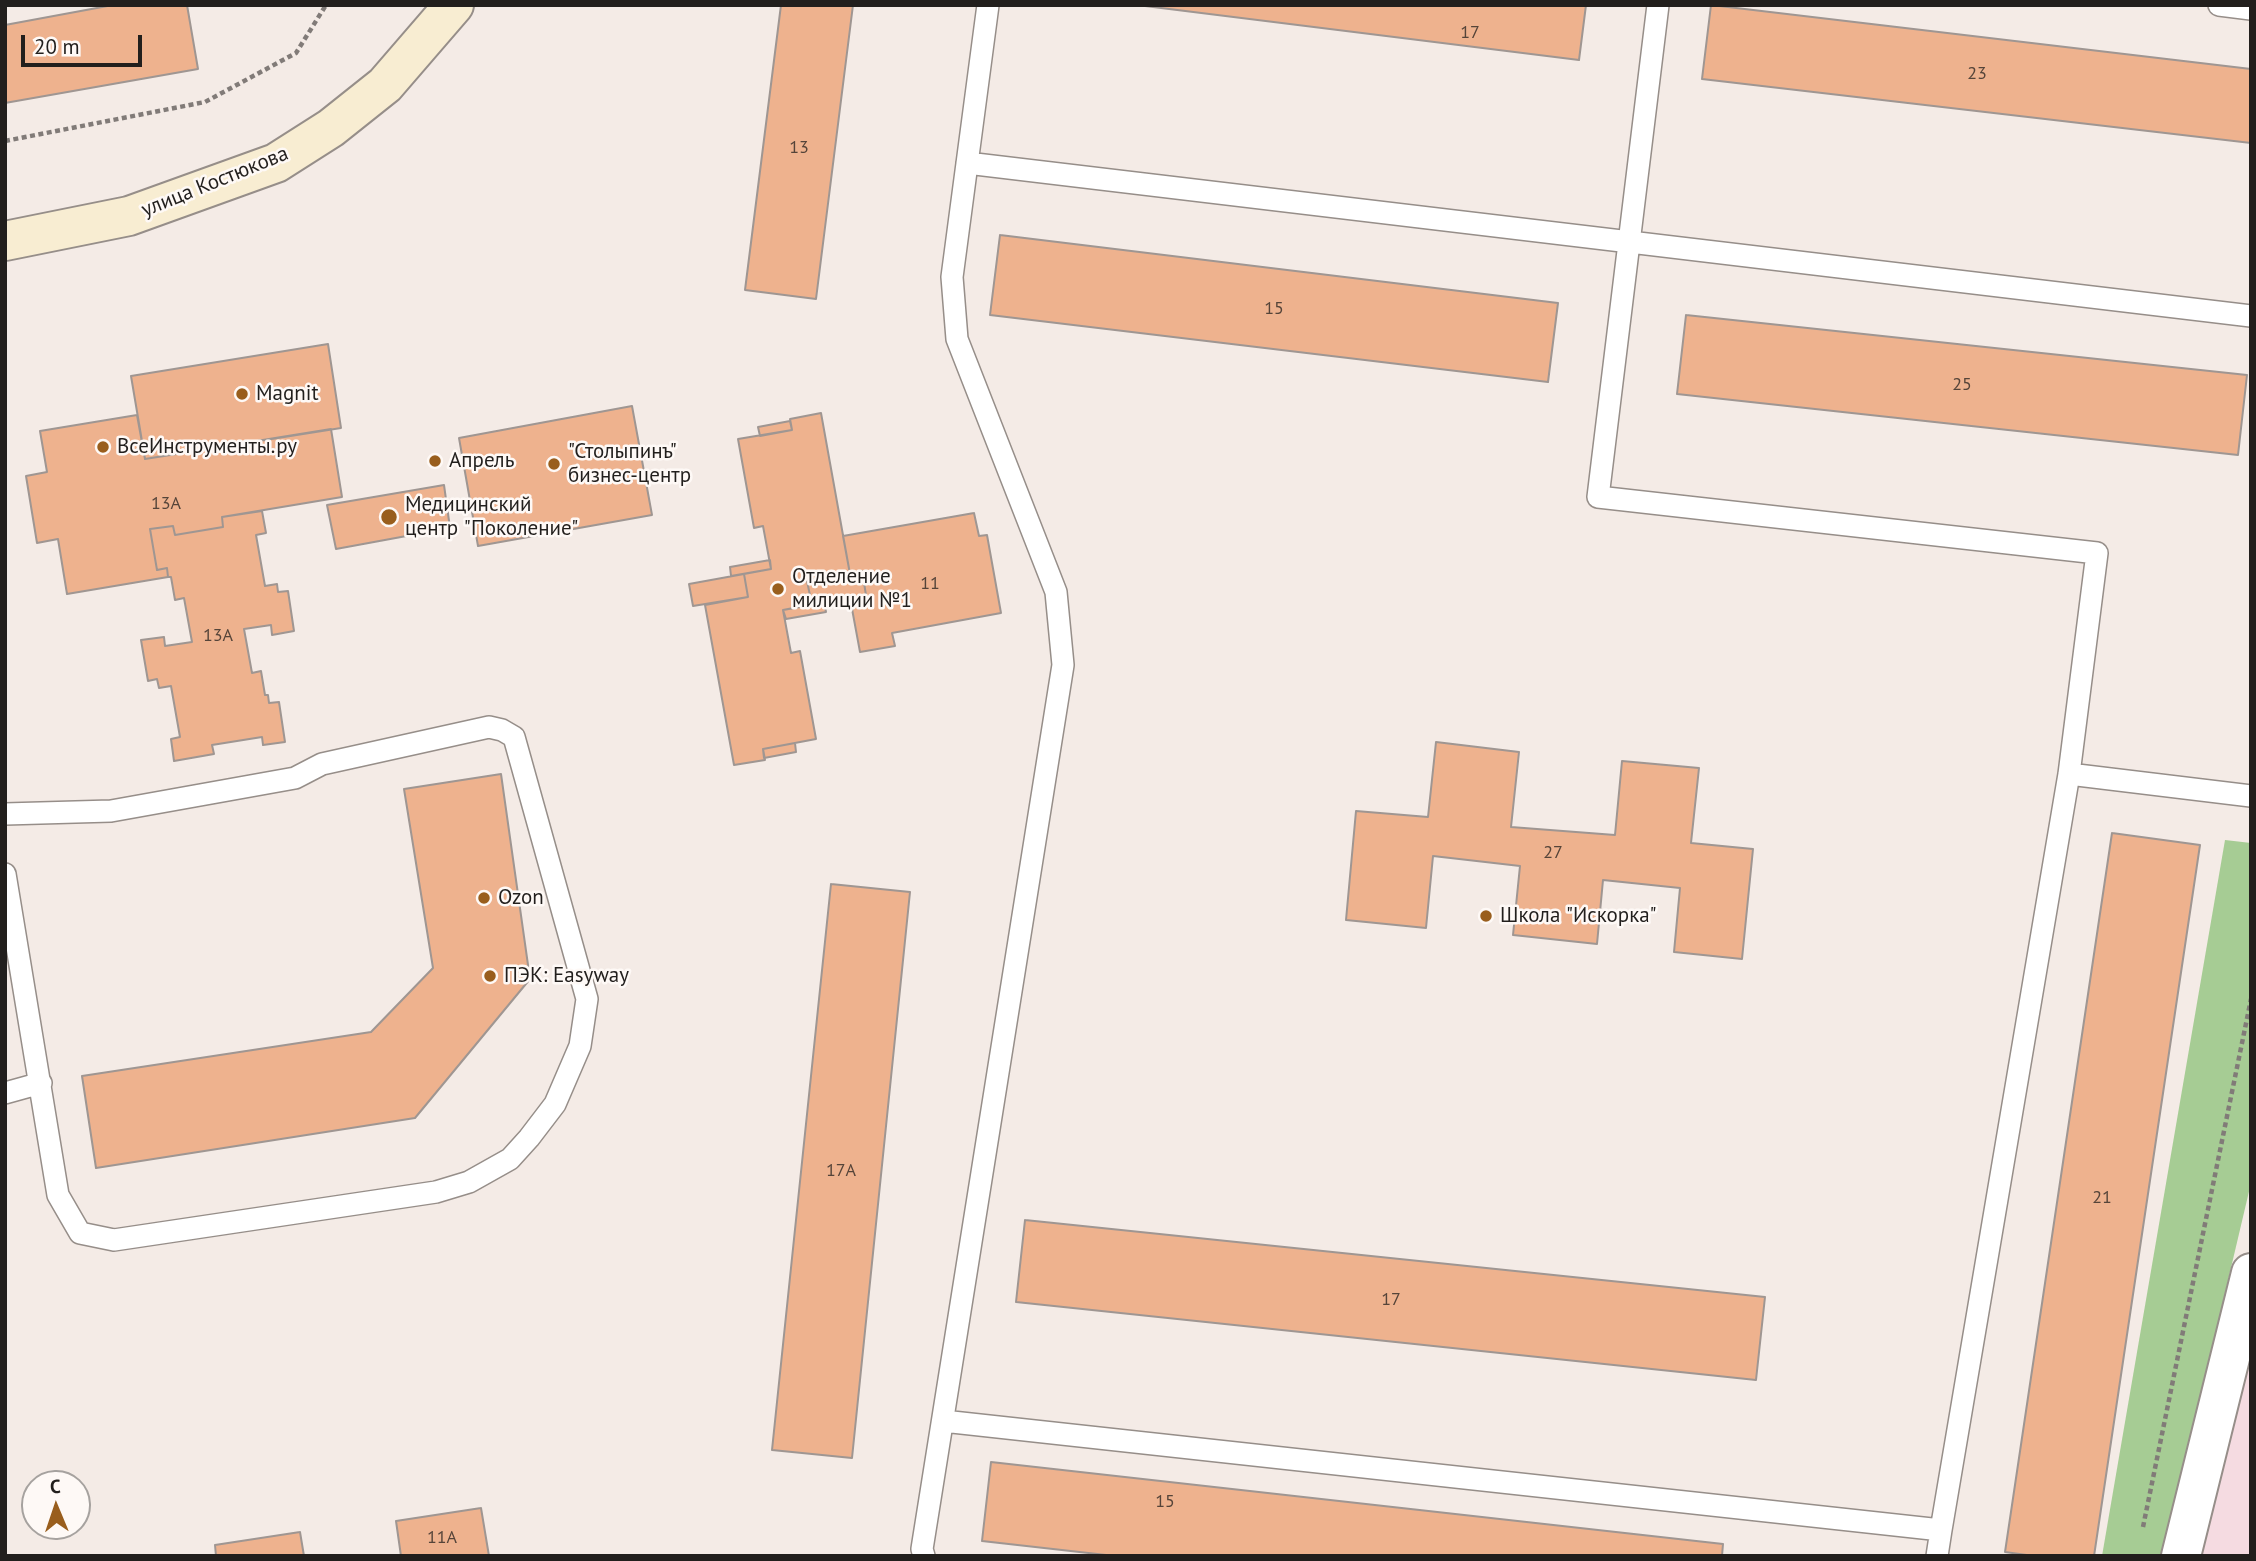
<!DOCTYPE html>
<meta charset="utf-8">
<style>
body{margin:0}
#map{position:relative;width:2256px;height:1561px;overflow:hidden;background:#f4ebe6;font-family:"PT Sans",sans-serif}
canvas{display:block}
.frame{position:absolute;inset:0;border:7px solid #221f1d;pointer-events:none}
.north{position:absolute;left:21px;top:1470px;width:70px;height:70px;box-sizing:border-box;background:#fef9f6;border:2px solid #a6a29f;border-radius:50%;rotate:358deg;font-size:19px;font-weight:700;line-height:28px;text-align:center;color:#221f1d}
.north::after{content:'';display:block;margin:auto;width:24px;height:32px;background:#995e1d;clip-path:polygon(50% 0,100% 100%,50% 72%,0 100%)}
.scale{position:absolute;left:21px;top:35px;width:121px;height:32px;box-sizing:border-box;border:4px solid #221f1d;border-top:0;padding-left:9px;font-size:21px;line-height:24px;white-space:nowrap;color:#221f1d;-webkit-text-stroke:5px #fef9f6;paint-order:stroke}
</style>
<div id="map">
<canvas width="2256" height="1561"></canvas>
<div class="frame"></div>
<div class="north">С</div>
<div class="scale">20 m</div>
</div>
<script>
const c = document.querySelector('canvas').getContext('2d');
c.lineJoin = 'round';
function fillPath(path, color) { c.fillStyle = color; c.fill(path, 'evenodd'); }
const poly = rows => new Path2D(rows.map(r => 'M' + r).join(''));
function stroke(path, color, width, dash) { c.strokeStyle = color; c.lineWidth = width; c.lineCap = dash ? 'butt' : 'round'; c.setLineDash(dash || []); c.stroke(path); }
function write(font, color, halo, rows, align = 'center') {
  c.font = font + ' "PT Sans",sans-serif'; c.lineWidth = 5; c.setLineDash([]); c.textBaseline = 'middle'; c.strokeStyle = halo; c.fillStyle = color; for (const [text, x, y, turn = 0] of rows) {
    c.save(); c.translate(x, y); c.rotate((+turn || 0) * Math.PI / 180); c.textAlign = isNaN(turn) ? turn : align; if (halo) c.strokeText(text, 0, 0); c.fillText(text, 0, 0); c.restore();
  }
}
fillPath(poly([
 [2251,1326,2251,1556,2193,1556]
]), '#f5dbe1');
fillPath(poly([
 [2225,840,2251,843,2251,1183,2163,1556,2102,1556]
]), '#a6cc94');
const building = poly([
 [113,5,187,5,198,69,5,103,5,25,113,5],
 [781,5,853,5,816,299,745,290,781,5],
 [1137,5,1586,5,1579,60,1137,5],
 [1711,5,2251,69,2251,143,1702,79,1711,5],
 [1000,235,1558,303,1548,382,990,315,1000,235],
 [1686,315,2247,375,2238,455,1677,394,1686,315],
 [328,344,341,428,145,459,131,376,328,344],
 [632,406,652,515,478,546,459,438,632,406],
 [821,413,850,574,807,581,812,605,783,610,791,653,800,651,816,739,763,749,765,760,734,765,705,605,748,597,744,574,771,569,763,526,754,528,738,439,792,430,790,419,821,413],
 [137,415,145,459,331,429,342,497,222,517,223,527,175,535,173,526,150,529,157,570,167,568,168,577,67,594,58,539,37,543,26,476,47,472,40,431,137,415],
 [790,421,792,430,760,436,758,427,790,421],
 [444,485,450,528,336,549,327,505,444,485],
 [262,511,266,533,256,535,265,586,277,584,278,592,288,591,294,631,272,635,271,625,244,629,252,673,261,671,265,695,268,695,269,703,279,702,285,742,263,745,262,737,212,745,214,754,174,761,171,739,180,737,171,686,159,688,157,679,148,681,141,640,164,637,165,646,192,642,184,598,175,600,171,577,168,577,167,568,157,570,150,529,173,526,175,535,223,527,222,517,262,511],
 [974,513,979,536,987,535,1001,613,892,633,895,646,860,652,850,598,866,595,862,571,850,574,843,536,974,513],
 [770,560,771,569,731,576,730,567,770,560],
 [862,571,866,595,812,605,807,581,862,571],
 [744,574,748,597,693,606,689,584,744,574],
 [824,602,826,612,786,619,783,610,824,602],
 [1436,742,1519,752,1511,827,1615,835,1622,761,1699,768,1691,843,1753,849,1742,959,1674,952,1680,888,1603,880,1597,944,1513,935,1520,866,1433,856,1426,928,1346,920,1356,811,1428,817,1436,742],
 [795,743,796,752,764,758,763,749,795,743],
 [501,774,530,979,415,1118,96,1168,82,1076,371,1032,433,968,404,789,501,774],
 [2112,833,2200,845,2094,1556,2034,1556,2005,1552,2112,833],
 [831,884,910,892,852,1458,772,1450,831,884],
 [1025,1220,1765,1297,1756,1380,1016,1302,1025,1220],
 [991,1462,1723,1544,1722,1556,1115,1556,982,1541,991,1462],
 [481,1508,489,1556,401,1556,396,1521,481,1508],
 [300,1532,304,1556,216,1556,215,1545,300,1532]
]);
fillPath(building, '#eeb28e');
stroke(building, '#9f9692', 2);
const service = poly([
 [1658,5,1598,497,2097,553,2069,774,1941,1530],
 [2219,5,2251,9],
 [967,163,2251,316],
 [2069,774,2251,796],
 [5,814,111,811,295,778,322,764,489,727,502,730,514,737,587,999,580,1046,555,1104,529,1138,510,1159,469,1182,436,1192,114,1240,80,1233,58,1195,5,874],
 [5,1093,41,1083],
 [943,1421,1941,1530,1937,1556],
 [924,1556,922,1549,1063,665,1056,592,957,339,952,277,988,5]
]);
const minor = poly([
 [2181,1556,2251,1273]
]);
const secondary = poly([
 [5,241,129,216,276,163,331,128,385,85,454,5]
]);
stroke(service, '#968e89', 24);
stroke(minor, '#968e89', 42);
stroke(secondary, '#968e89', 42);
stroke(poly([
 [5,141,205,102,296,53,326,5],
 [2143,1527,2251,999]
]), '#817b78', 4.5, [5, 3.5]);
stroke(service, '#fff', 21);
stroke(minor, '#fff', 38);
stroke(secondary, '#f8edd2', 38);
for (const [x, y, r, color] of [
 [242,394,7,"#995e1d"],
 [103,447,7,"#995e1d"],
 [435,461,7,"#995e1d"],
 [554,464,7,"#995e1d"],
 [389,517,9,"#995e1d"],
 [778,589,7,"#995e1d"],
 [484,898,7,"#995e1d"],
 [1486,916,7,"#995e1d"],
 [490,976,7,"#995e1d"]
]) { const dot = new Path2D(); dot.arc(x, y, r, 0, 2 * Math.PI); c.fillStyle = color; c.fill(dot); stroke(dot, '#fef9f6', 2.5); }
write('18px', '#554439', null, [
 ["17",1470,33],
 ["23",1977,74],
 ["13",799,148],
 ["15",1274,309],
 ["25",1962,385],
 ["13А",166,504],
 ["11",930,584],
 ["13А",218,636],
 ["27",1553,853],
 ["17А",841,1171],
 ["21",2102,1198],
 ["17",1391,1300],
 ["15",1165,1502],
 ["11А",442,1538]
]);
write('21px', '#221f1d', '#fef9f6', [
 ["улица Костюкова",215,182,-22]
]);
write('21px', '#221f1d', '#fef9f6', [
 ["Magnit",256,394],
 ["ВсеИнструменты.ру",117,447],
 ["\"Столыпинъ\"",568,452],
 ["бизнес-центр",568,476],
 ["Апрель",449,461],
 ["Медицинский",405,505],
 ["центр \"Поколение\"",405,529],
 ["Отделение",792,577],
 ["милиции №1",792,601],
 ["Ozon",498,898],
 ["Школа \"Искорка\"",1500,916],
 ["ПЭК: Easyway",504,976]
], 'left');
</script>
